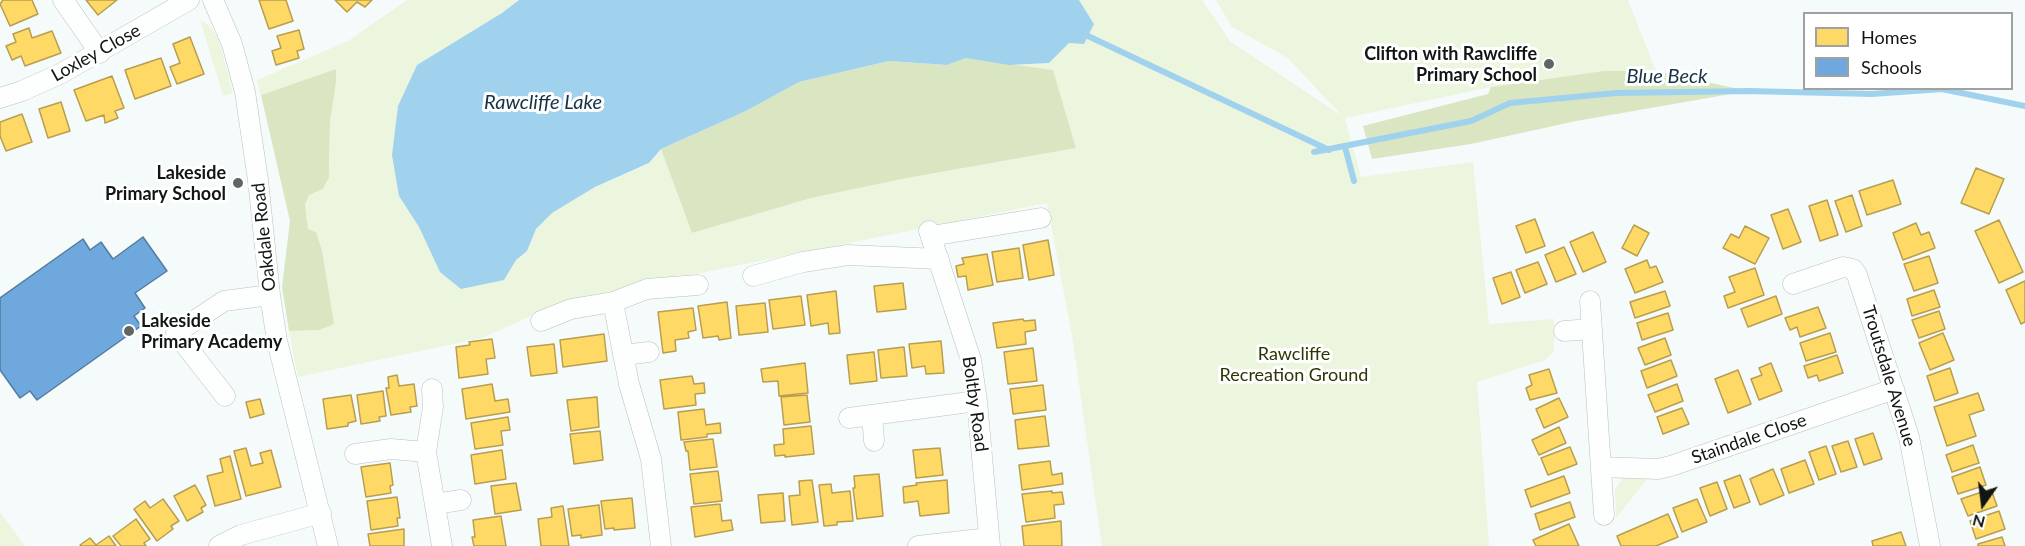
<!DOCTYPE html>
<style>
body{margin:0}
#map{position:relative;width:2025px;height:546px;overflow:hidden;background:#f4fbfa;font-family:Lato,sans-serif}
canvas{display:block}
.legend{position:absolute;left:1803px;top:12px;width:210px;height:78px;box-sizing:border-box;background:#fff;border:2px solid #a0a2a1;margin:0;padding:8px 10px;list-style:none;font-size:18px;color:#111615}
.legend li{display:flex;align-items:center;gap:12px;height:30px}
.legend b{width:30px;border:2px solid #a0a2a1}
.north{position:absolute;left:1953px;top:474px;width:60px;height:60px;-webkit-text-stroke:4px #fff;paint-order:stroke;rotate:194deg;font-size:16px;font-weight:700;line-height:24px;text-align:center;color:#111615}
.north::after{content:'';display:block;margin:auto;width:21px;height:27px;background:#111615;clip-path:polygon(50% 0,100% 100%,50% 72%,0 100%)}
</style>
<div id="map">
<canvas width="2025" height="546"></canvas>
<ul class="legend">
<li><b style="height:16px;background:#ffd966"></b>Homes</li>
<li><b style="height:16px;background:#6fa8dc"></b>Schools</li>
</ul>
<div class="north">N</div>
</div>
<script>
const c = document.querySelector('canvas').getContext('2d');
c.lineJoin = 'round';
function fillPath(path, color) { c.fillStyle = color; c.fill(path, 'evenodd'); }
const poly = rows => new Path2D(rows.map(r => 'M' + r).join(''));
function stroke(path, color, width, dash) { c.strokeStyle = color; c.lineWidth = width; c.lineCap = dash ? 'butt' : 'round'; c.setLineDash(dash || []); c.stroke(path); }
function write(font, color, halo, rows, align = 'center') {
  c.font = font + ' Lato,sans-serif'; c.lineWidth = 6; c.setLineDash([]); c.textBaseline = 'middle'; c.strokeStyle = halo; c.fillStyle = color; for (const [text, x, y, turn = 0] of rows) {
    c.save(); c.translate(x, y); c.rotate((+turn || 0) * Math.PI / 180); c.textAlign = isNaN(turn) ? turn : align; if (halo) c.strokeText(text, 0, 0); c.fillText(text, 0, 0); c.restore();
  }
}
fillPath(poly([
 [407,0,519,0,502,13,399,196,419,227,504,280,515,260,527,251,536,229,552,213,595,187,649,164,661,149,692,233,811,198,907,178,1076,148,1053,70,1009,65,1049,63,1069,43,1094,23,1079,0,1202,0,1230,41,1342,116,1288,58,1232,27,1216,0,1628,0,1656,71,1603,71,1491,87,1345,118,1361,177,1473,162,1489,324,1554,319,1554,351,1545,360,1477,382,1489,546,1102,546,1073,341,1047,203,567,300,482,338,298,377,289,331,319,330,305,205,309,195,323,189,330,165,330,122,336,82,336,69,261,95,257,80,348,41],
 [200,20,209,25,219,41,233,93,223,96],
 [1630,476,1648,478,1616,518,1615,489,1623,478],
 [0,512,25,546,0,546]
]), '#ecf6de');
fillPath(poly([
 [966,58,1053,70,1076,148,907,178,811,198,692,233,661,149,746,111,799,82,889,61,947,65],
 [336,69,336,82,330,122,329,177,323,189,309,195,305,205,308,229,316,232,322,251,334,324,319,330,289,331,282,287,290,221,261,95],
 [1603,71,1656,71,1748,91,1576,121,1471,144,1372,159,1363,126,1488,94,1491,87]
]), '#d9e6c1');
fillPath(poly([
 [519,0,1079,0,1094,24,1084,44,1069,43,1049,63,1009,65,966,58,947,65,889,61,799,82,746,111,661,149,649,163,595,187,552,213,536,229,527,251,516,260,504,280,461,289,440,272,419,227,399,196,392,155,398,106,417,65,502,13]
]), '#a0d2ee');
const homes = poly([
 [3,0,32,0,38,14,10,26,0,4,3,0],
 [86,0,117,0,98,15,86,0],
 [259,0,286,0,293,21,269,29,259,0],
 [335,0,372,0,365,7,357,2,347,12,335,0],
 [29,28,32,38,52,31,61,53,25,66,21,56,12,60,6,46,16,42,13,34,29,28],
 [299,30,304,49,297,51,299,58,276,65,272,51,281,48,277,36,299,30],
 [190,37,204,74,177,84,170,67,180,63,173,44,190,37],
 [161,58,171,86,135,99,125,70,161,58],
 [112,76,124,108,115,111,118,118,105,123,104,115,86,121,74,90,112,76],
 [61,102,70,131,48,138,39,109,61,102],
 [22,114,32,142,6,151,0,136,0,122,22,114],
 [1976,168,2004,179,1989,214,1961,203,1976,168],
 [1893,180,1901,204,1867,215,1859,191,1893,180],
 [1852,195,1862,226,1846,232,1835,201,1852,195],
 [1827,200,1838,235,1820,241,1809,206,1827,200],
 [1788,209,1801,242,1783,249,1771,215,1788,209],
 [1535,219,1545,246,1526,253,1516,226,1535,219],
 [1999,220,2023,272,1999,283,1975,231,1999,220],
 [1916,223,1921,235,1929,232,1935,248,1903,260,1893,233,1916,223],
 [1634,225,1649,233,1637,256,1622,248,1634,225],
 [1745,226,1769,238,1755,264,1723,248,1731,234,1739,238,1745,226],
 [1593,232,1606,262,1583,272,1570,242,1593,232],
 [1048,240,1054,275,1029,280,1023,245,1048,240],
 [1564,247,1576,274,1556,282,1545,255,1564,247],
 [1019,248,1023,278,997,282,992,252,1019,248],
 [987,254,993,285,968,290,966,276,958,277,956,266,964,264,962,258,987,254],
 [1929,256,1938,283,1914,291,1904,264,1929,256],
 [1647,260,1650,268,1656,266,1663,282,1635,293,1625,269,1647,260],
 [1538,262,1547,284,1525,293,1516,270,1538,262],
 [1755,268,1764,295,1728,308,1724,296,1735,292,1729,277,1755,268],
 [1511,272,1520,297,1502,304,1493,278,1511,272],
 [2025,281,2025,322,2021,324,2006,290,2025,281],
 [903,283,906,309,877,312,874,286,903,283],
 [1934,290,1940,307,1912,316,1907,299,1934,290],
 [836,291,840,333,829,334,828,323,811,326,807,295,836,291],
 [1665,291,1670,306,1635,318,1630,302,1665,291],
 [801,296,805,325,773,329,769,300,801,296],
 [1776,296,1782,314,1748,327,1741,309,1776,296],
 [727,302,731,338,719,340,718,336,703,338,698,306,727,302],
 [765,303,768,332,739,335,736,306,765,303],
 [1818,307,1826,328,1800,337,1797,327,1790,330,1785,318,1818,307],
 [693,308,696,330,688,332,689,338,675,340,676,351,663,353,658,312,693,308],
 [1939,311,1945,329,1919,338,1912,320,1939,311],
 [1668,313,1673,330,1642,340,1637,323,1668,313],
 [1023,319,1024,321,1035,320,1036,330,1025,332,1026,344,997,348,993,323,1023,319],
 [1830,333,1836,352,1806,361,1800,343,1830,333],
 [1943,333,1954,360,1930,370,1919,343,1943,333],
 [604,334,607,361,563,367,560,340,604,334],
 [1665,338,1671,355,1645,365,1638,348,1665,338],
 [492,339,495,358,486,359,488,374,459,378,456,347,470,345,469,342,492,339],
 [941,341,944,373,926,374,925,366,912,368,909,344,941,341],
 [554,344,557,373,531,376,527,347,554,344],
 [904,347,907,376,881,378,878,350,904,347],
 [1033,348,1037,381,1008,384,1004,352,1033,348],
 [874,352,877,381,850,384,847,355,874,352],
 [1837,355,1843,373,1819,381,1817,375,1808,378,1804,366,1837,355],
 [1671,360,1677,376,1647,388,1641,371,1671,360],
 [805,363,808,393,779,396,778,381,763,382,761,369,805,363],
 [1771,363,1782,391,1759,400,1751,379,1762,375,1759,368,1771,363],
 [1950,368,1958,393,1935,401,1927,376,1950,368],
 [1549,369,1557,393,1530,400,1526,388,1532,385,1529,375,1549,369],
 [1738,370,1751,404,1728,413,1715,379,1738,370],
 [397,375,399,386,414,384,417,406,410,407,411,412,391,415,386,388,389,388,388,377,397,375],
 [692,376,694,384,704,383,705,393,695,394,696,405,664,409,660,380,692,376],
 [492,384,495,401,508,399,510,412,466,419,462,389,492,384],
 [1677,384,1683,401,1655,412,1648,395,1677,384],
 [1043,385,1046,410,1013,414,1010,389,1043,385],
 [383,391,386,416,379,417,380,421,361,424,357,395,383,391],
 [1978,393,1984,410,1969,415,1976,436,1947,446,1934,407,1978,393],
 [351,395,356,421,348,423,348,426,327,429,323,399,351,395],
 [807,395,810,422,784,425,781,397,807,395],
 [597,397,599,427,571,431,567,400,597,397],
 [1559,398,1568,417,1544,428,1536,409,1559,398],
 [260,399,264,414,250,418,246,402,260,399],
 [1682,408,1689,424,1663,434,1657,417,1682,408],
 [704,409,706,425,720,423,721,433,707,434,707,437,681,440,678,412,704,409],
 [1045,416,1049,446,1018,449,1015,420,1045,416],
 [508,417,510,430,501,431,503,445,475,449,471,423,508,417],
 [811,426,814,454,785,457,785,455,775,456,774,445,784,444,783,429,811,426],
 [1559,427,1566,443,1539,455,1532,440,1559,427],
 [600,431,603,460,574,464,570,434,600,431],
 [1873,433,1882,459,1864,465,1855,439,1873,433],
 [713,439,717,467,690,470,688,451,686,451,684,442,713,439],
 [1848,441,1857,467,1841,472,1832,446,1848,441],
 [1973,445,1979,463,1952,472,1946,455,1973,445],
 [1826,446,1836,474,1819,480,1809,452,1826,446],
 [1570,447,1577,464,1548,475,1541,458,1570,447],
 [246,448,251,466,263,463,260,453,271,450,281,487,246,496,234,451,246,448],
 [940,448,943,475,916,478,913,450,940,448],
 [502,450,506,479,475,484,471,455,502,450],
 [230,456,241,499,215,506,207,476,223,472,220,459,230,456],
 [1805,460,1814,484,1789,493,1781,469,1805,460],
 [1050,461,1052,475,1062,473,1063,484,1022,490,1019,465,1050,461],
 [390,463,393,485,390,486,391,493,366,497,361,467,390,463],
 [1980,467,1986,485,1958,494,1952,477,1980,467],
 [1773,469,1784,495,1760,505,1750,479,1773,469],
 [718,471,722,501,694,504,690,474,718,471],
 [879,474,883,516,857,519,853,488,855,488,854,476,879,474],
 [1740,475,1750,502,1734,508,1724,481,1740,475],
 [1564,476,1570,493,1531,507,1525,490,1564,476],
 [812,480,818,522,792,525,789,496,800,495,799,481,812,480],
 [947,480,949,513,920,516,918,501,904,503,903,487,917,485,916,483,947,480],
 [1717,482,1727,509,1710,516,1700,488,1717,482],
 [516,483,521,510,495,514,491,486,516,483],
 [831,484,832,493,850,491,853,521,837,522,837,525,824,526,819,485,831,484],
 [195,485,206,505,201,508,203,512,187,521,174,496,195,485],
 [1991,489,1997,506,1968,516,1961,499,1991,489],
 [1052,491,1052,493,1062,492,1064,504,1054,505,1055,518,1026,522,1022,494,1052,491],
 [783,493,785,521,761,523,758,495,783,493],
 [397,497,400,518,397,518,398,526,371,530,367,501,397,497],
 [632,498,635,528,614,530,614,528,605,529,601,501,632,498],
 [163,499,179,521,171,526,173,529,157,541,134,509,145,501,150,508,163,499],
 [1697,499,1707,522,1682,532,1673,508,1697,499],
 [1570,502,1575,517,1540,530,1535,514,1570,502],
 [720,504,722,521,731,520,733,530,695,537,691,507,720,504],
 [599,505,602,535,581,538,581,535,572,536,568,509,599,505],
 [563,506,569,546,541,546,538,519,552,517,551,508,563,506],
 [1999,511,2005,529,1976,539,1970,521,1999,511],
 [1668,514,1678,537,1656,546,1621,546,1617,536,1668,514],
 [501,516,506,546,474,546,472,537,475,537,473,520,501,516],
 [136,519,150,539,144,543,146,546,121,546,113,536,136,519],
 [1061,521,1062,546,1024,546,1022,526,1061,521],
 [1569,524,1579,546,1536,546,1533,540,1569,524],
 [404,529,404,546,370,546,368,534,404,529],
 [1901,532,1906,546,1873,546,1872,541,1901,532],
 [109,536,116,546,82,546,80,545,90,538,96,545,109,536],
 [2002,537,2005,546,1978,546,1978,544,2002,537]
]);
fillPath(homes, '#ffd966');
stroke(homes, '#b89e4e', 1.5);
const schools = poly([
 [143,237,167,271,135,293,145,308,134,316,141,326,37,400,30,391,20,398,0,370,0,298,83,239,90,250,101,242,113,259,143,237]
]);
fillPath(schools, '#6fa8dc');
stroke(schools, '#537ca0', 1.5);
stroke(poly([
 [1088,36,1329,150],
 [1345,147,1354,181],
 [1314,152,1471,121,1510,103,1616,93,1748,91,1872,94,1942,89,2025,106]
]), '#a0d2ee', 6);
const minor = poly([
 [63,0,100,53],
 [213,0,232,44,245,92,258,180,270,295,277,341,328,546],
 [0,98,22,91,60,74,189,0],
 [929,231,971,360,977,401,990,546],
 [931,236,1041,218],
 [753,276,803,262,848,255,939,259],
 [1793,284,1843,267,1853,269,1857,275,1909,437,1930,546],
 [1590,301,1604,515],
 [613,302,629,384,651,459,661,546],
 [541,321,571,309,613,302,647,289,698,285],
 [1564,331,1592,329],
 [623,355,649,352],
 [225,396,176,333,224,301,270,295],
 [872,415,874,441],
 [849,418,977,401],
 [426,452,442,546],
 [355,454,391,449,426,452,433,407,432,389],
 [1601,467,1658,469,1671,466,1894,389],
 [435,504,461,500],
 [219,546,241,535,321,513],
 [918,546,989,538]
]);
stroke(minor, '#bac0be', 21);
stroke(minor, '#fdfefe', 20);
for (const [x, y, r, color] of [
 [1549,64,6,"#606665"],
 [238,183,6,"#606665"],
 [129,331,6,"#606665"]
]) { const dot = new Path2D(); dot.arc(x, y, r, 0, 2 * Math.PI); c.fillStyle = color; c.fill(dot); stroke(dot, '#fff', 2); }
write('18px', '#111615', '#fff', [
 ["Loxley Close",96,53,-29],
 ["Oakdale Road",264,237,-96],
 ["Troutsdale Avenue",1889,376,73],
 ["Boltby Road",975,404,82],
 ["Staindale Close",1749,439,-19]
]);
write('bold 18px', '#111615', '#fff', [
 ["Clifton with Rawcliffe",1537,54],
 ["Primary School",1537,75],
 ["Lakeside",226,173],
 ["Primary School",226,194],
 ["Lakeside",141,321,"left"],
 ["Primary Academy",141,342,"left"]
], 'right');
write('18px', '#2c3603', '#fff', [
 ["Rawcliffe",1294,354],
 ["Recreation Ground",1294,375]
]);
write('italic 20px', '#153345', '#fff', [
 ["Blue Beck",1667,77],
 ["Rawcliffe Lake",543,103]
]);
</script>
